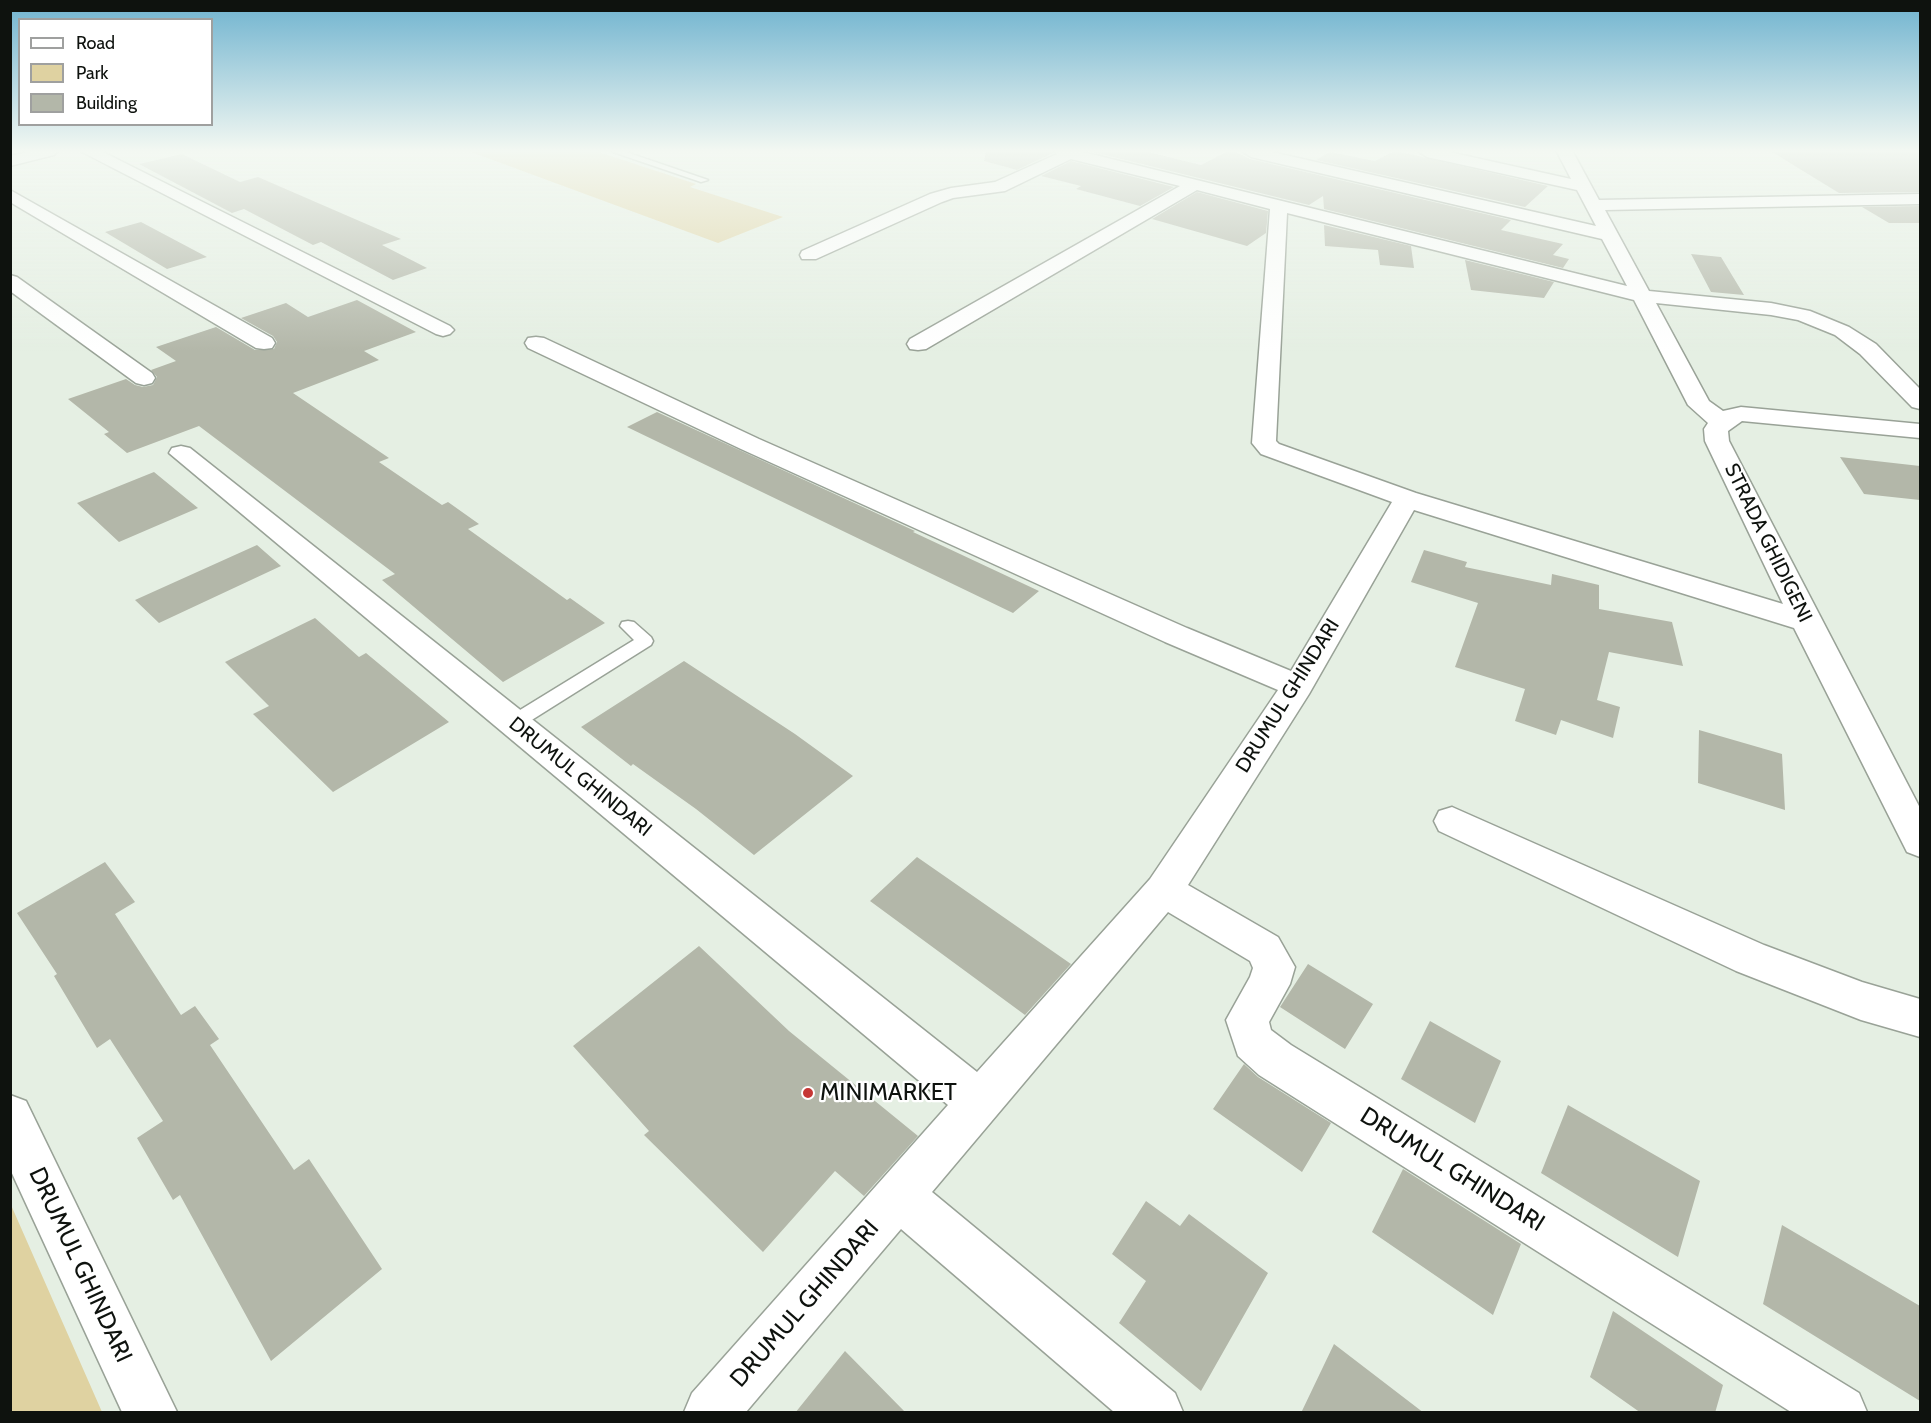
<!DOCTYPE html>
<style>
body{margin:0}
#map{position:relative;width:1931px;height:1423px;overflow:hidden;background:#e5efe3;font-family:Cabin,sans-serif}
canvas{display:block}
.frame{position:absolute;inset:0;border:12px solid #0e120e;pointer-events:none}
.legend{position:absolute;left:18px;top:18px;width:195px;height:108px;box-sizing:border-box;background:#fff;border:2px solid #9fa09f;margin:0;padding:8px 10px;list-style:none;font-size:18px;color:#0e120e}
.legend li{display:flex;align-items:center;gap:12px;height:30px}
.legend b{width:30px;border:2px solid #9fa09f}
</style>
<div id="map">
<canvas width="1931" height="1423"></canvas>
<div class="frame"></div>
<ul class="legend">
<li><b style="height:8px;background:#fff"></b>Road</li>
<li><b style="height:16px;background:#dfd2a1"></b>Park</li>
<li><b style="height:16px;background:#b3b7a9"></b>Building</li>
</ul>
</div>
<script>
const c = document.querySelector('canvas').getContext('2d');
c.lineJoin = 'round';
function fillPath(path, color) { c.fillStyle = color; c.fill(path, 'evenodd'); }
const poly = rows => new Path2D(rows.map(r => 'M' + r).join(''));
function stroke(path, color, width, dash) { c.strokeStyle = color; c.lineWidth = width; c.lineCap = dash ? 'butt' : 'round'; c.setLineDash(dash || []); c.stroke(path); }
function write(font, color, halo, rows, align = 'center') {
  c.font = font + ' Cabin,sans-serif'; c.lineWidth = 4.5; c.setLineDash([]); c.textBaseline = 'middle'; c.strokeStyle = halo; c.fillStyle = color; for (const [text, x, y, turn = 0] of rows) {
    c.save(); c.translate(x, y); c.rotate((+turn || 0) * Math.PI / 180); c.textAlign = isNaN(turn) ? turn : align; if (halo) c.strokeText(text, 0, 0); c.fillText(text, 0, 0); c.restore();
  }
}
fillPath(poly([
 [471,152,599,152,696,184,690,187,783,217,718,243],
 [10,1205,11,1205,102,1412,11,1412]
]), '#dfd2a1');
fillPath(poly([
 [986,152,1053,152,1053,153,1017,170,984,161],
 [1093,152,1148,152,1201,165,1226,152,1236,152,1250,159,1511,220,1501,230,1563,244,1553,255,1569,259,1563,268,1324,209,1323,196,1309,205],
 [1330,152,1375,161,1392,152,1401,152,1548,186,1525,207,1316,160],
 [1772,152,1920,152,1920,192,1839,193],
 [182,154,240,182,258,177,401,239,382,245,427,268,393,280,321,242,313,245,244,209,232,213,139,164],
 [1071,161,1174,187,1140,206,1076,189,1081,186,1041,176],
 [1197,192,1268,211,1266,233,1247,246,1152,219],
 [1920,206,1920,223,1889,223,1862,207],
 [141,222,207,257,167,269,105,232],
 [1324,225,1411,246,1414,268,1380,265,1378,250,1325,246],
 [1691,254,1721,257,1744,295,1711,292],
 [1465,260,1554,282,1544,298,1471,290],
 [357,300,416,332,364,351,379,360,293,393,389,458,379,462,442,505,448,502,479,524,468,529,567,600,570,598,605,623,503,682,382,580,395,574,199,426,127,453,104,434,109,432,68,399,126,379,135,385,143,387,153,385,157,377,151,370,176,361,156,347,216,327,255,350,274,349,277,342,273,336,241,318,286,303,308,317],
 [657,412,915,531,913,532,1039,591,1013,613,627,427],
 [1840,457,1920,466,1920,500,1864,494],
 [154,472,198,508,119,542,77,503],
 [257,545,281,566,159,623,135,600],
 [1424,550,1467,562,1465,567,1551,585,1552,574,1599,585,1599,609,1672,622,1683,666,1609,652,1597,700,1620,707,1613,738,1561,720,1556,735,1515,721,1525,689,1455,667,1478,603,1411,582],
 [315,618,359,657,366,653,449,722,333,792,253,714,269,706,225,662],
 [684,661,795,734,853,776,754,855,696,809,633,764,631,766,581,727],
 [1699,730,1782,754,1785,810,1698,783],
 [917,857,1071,964,1025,1015,870,901],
 [105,862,135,902,115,914,181,1015,195,1006,219,1039,210,1045,294,1170,309,1159,382,1269,271,1361,180,1195,173,1200,137,1138,163,1121,110,1039,97,1048,54,976,57,974,17,913],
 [699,946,789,1031,918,1136,864,1196,835,1171,763,1252,644,1135,649,1131,573,1046],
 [1308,964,1373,1004,1345,1049,1280,1007],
 [1430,1021,1501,1061,1475,1123,1401,1079],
 [1244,1064,1258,1077,1331,1123,1302,1172,1213,1109],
 [1568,1105,1700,1181,1678,1257,1541,1173],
 [1403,1169,1521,1244,1493,1315,1372,1232],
 [1146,1201,1180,1226,1189,1214,1268,1273,1201,1391,1119,1323,1146,1281,1112,1254],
 [1782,1225,1920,1306,1920,1401,1763,1304],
 [1613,1311,1723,1385,1715,1413,1641,1413,1590,1377],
 [1334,1344,1424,1413,1301,1413],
 [845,1351,906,1413,795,1413]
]), '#b3b7a9');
const service = poly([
 [613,152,626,152,708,180,701,182,613,152],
 [628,621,634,622,651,637,653,641,651,645,519,728,513,730,507,728,504,723,507,718,634,640,620,626,622,622,628,621]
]);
const minor = poly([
 [82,152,103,152,450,326,454,330,450,334,443,336,436,334,82,152],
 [1055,152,1083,152,1627,286,1602,239,1251,157,1243,152,1272,152,1596,226,1577,190,1427,157,1419,152,1449,152,1571,179,1557,152,1573,152,1599,200,1920,194,1920,204,1605,210,1649,291,1771,303,1810,311,1849,327,1876,344,1920,389,1920,409,1912,407,1860,354,1835,335,1798,320,1771,315,1656,303,1709,401,1723,411,1741,407,1920,424,1920,438,1742,421,1728,431,1729,441,1920,808,1920,857,1907,852,1794,628,1414,510,1309,694,1188,885,1278,937,1295,967,1290,984,1269,1022,1271,1030,1291,1045,1859,1393,1867,1412,1791,1412,1259,1075,1238,1056,1226,1020,1250,977,1253,968,1250,961,1168,912,932,1192,1175,1393,1183,1412,1114,1412,901,1229,746,1412,684,1412,692,1393,948,1105,169,453,172,448,181,446,190,448,977,1072,1150,879,1278,690,1165,642,741,449,528,348,525,343,528,338,536,337,544,338,759,439,1187,628,1291,671,1392,502,1261,454,1252,443,1270,209,1197,190,926,349,918,350,910,349,907,344,910,339,1180,186,1071,159,1005,191,953,198,942,202,816,259,802,259,800,255,802,251,930,194,951,188,995,182,1057,154,1055,152],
 [1287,213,1634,300,1688,405,1708,423,1704,429,1705,441,1783,604,1416,493,1279,444,1276,441,1287,213],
 [10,190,272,338,275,343,272,348,264,349,256,348,10,202,10,190],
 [10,275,17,277,152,373,155,378,152,383,144,385,136,383,10,291,10,275],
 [1452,807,1764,945,1862,982,1920,999,1920,1037,1861,1020,1736,971,1439,831,1434,821,1439,811,1452,807],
 [10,1095,26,1101,177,1412,122,1412,10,1169,10,1095]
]);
const secondary = poly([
 [28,152,57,152,54,155,10,166,10,156,28,152]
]);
stroke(service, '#99a297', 3);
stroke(minor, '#99a297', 3);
stroke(secondary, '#99a297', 3);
fillPath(service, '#fff');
fillPath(minor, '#fff');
fillPath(secondary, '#fff');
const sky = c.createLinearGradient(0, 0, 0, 351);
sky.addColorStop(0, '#6fb3cf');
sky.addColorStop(0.43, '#f3f8f2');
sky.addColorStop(1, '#f3f8f200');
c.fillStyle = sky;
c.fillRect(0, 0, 1931, 351);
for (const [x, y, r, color] of [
 [808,1093,6,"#c63735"]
]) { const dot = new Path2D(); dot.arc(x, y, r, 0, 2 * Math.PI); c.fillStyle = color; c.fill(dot); stroke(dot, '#fff', 2); }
write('20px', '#0e120e', '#fff', [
 ["STRADA GHIDIGENI",1768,543,64],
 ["DRUMUL GHINDARI",1288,696,-58],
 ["DRUMUL GHINDARI",580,777,39]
]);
write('24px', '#0e120e', '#fff', [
 ["MINIMARKET",820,1093]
], 'left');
write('24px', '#0e120e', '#fff', [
 ["DRUMUL GHINDARI",1452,1170,32],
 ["DRUMUL GHINDARI",80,1265,65],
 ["DRUMUL GHINDARI",805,1304,-49]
]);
</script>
